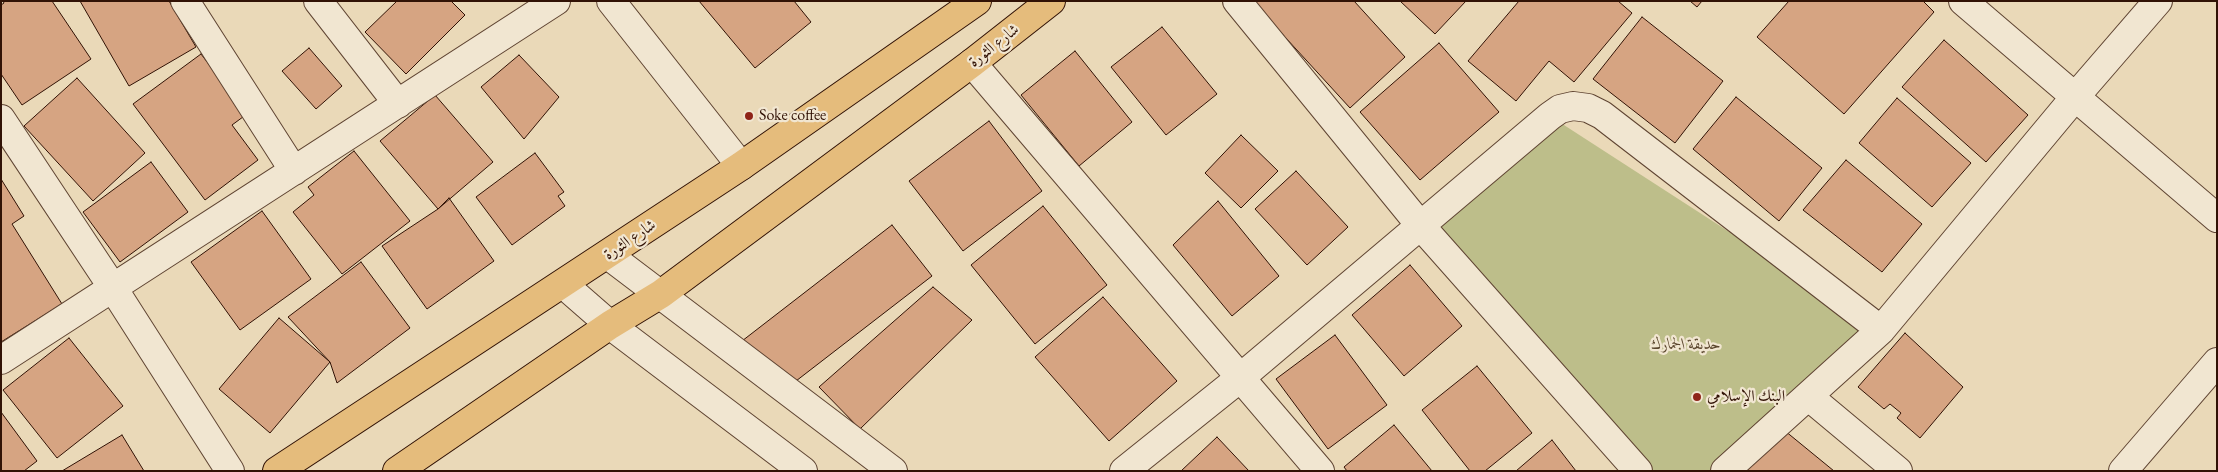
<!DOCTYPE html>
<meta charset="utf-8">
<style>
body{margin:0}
#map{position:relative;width:2218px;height:472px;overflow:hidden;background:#ead9b8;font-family:"EB Garamond",serif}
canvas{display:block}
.frame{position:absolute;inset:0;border:2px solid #311205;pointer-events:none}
</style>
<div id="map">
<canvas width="2218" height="472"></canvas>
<div class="frame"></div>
</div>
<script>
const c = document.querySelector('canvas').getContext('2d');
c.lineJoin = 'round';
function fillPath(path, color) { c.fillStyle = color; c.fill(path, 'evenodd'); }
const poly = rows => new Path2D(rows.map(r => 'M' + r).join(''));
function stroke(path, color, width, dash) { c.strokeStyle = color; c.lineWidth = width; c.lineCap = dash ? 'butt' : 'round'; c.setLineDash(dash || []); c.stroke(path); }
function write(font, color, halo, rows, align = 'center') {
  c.font = font + ' "EB Garamond",Amiri,serif'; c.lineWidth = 4.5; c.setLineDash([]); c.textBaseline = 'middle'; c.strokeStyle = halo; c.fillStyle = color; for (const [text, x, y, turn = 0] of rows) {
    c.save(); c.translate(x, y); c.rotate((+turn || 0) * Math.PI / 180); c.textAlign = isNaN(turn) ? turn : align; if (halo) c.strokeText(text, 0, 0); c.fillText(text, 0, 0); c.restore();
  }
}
fillPath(poly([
 [1550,116,1881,330,1725,471,1638,471,1420,225]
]), '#bdbe8a');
const building = poly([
 [3,1,52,1,91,59,22,105,1,74,1,5,4,3,3,1],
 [80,1,169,1,196,47,129,86,80,1],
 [397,1,451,1,465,15,406,74,365,32,397,1],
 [699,1,794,1,811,22,755,68,699,1],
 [1252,1,1354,1,1405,57,1350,108,1252,1],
 [1400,1,1466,1,1435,34,1400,1],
 [1519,1,1618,1,1632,13,1574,82,1549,61,1516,101,1468,61,1519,1],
 [1690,1,1702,1,1697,7,1690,1],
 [1789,1,1923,1,1934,12,1844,114,1757,37,1789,1],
 [1642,17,1723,81,1675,143,1593,79,1642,17],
 [1162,27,1217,94,1166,135,1111,67,1162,27],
 [1944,40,2028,115,1986,162,1902,87,1944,40],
 [1439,43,1499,112,1420,180,1360,112,1439,43],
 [309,48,342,86,316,109,282,71,309,48],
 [1075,51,1132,122,1079,166,1021,95,1075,51],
 [201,54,247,114,232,125,258,160,205,200,133,104,201,54],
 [519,55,559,97,524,139,481,87,519,55],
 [77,78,145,153,93,201,24,126,77,78],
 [435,95,493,162,438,209,380,141,435,95],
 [1736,97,1822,168,1779,221,1693,149,1736,97],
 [1897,98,1971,163,1932,207,1859,143,1897,98],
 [989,121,1042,191,963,251,909,181,989,121],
 [1241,135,1278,171,1241,208,1205,173,1241,135],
 [354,151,410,221,342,274,293,212,314,195,308,187,354,151],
 [535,153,564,192,558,196,565,206,512,245,476,197,535,153],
 [1846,160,1922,224,1882,272,1803,210,1846,160],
 [151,162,188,212,120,262,83,212,151,162],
 [1296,171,1348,227,1307,265,1255,209,1296,171],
 [1,179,24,216,12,224,62,304,1,342,1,179],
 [449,198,494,261,427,309,382,246,438,209,449,198],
 [1218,201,1279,276,1232,316,1173,245,1218,201],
 [1043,206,1107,285,1035,344,971,265,1043,206],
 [262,211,311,279,240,330,191,262,262,211],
 [892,225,932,276,796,381,742,341,892,225],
 [361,262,410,328,337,383,330,362,288,317,361,262],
 [1410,265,1462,326,1404,376,1352,315,1410,265],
 [933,287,972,320,860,429,819,387,933,287],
 [1103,297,1177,381,1109,441,1035,357,1103,297],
 [279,318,330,362,270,433,219,389,279,318],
 [1905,333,1963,387,1920,438,1897,418,1901,413,1890,404,1884,409,1858,387,1905,333],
 [1335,335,1387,405,1328,449,1276,379,1335,335],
 [69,338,123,406,57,458,3,390,69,338],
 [1477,366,1532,433,1485,471,1470,471,1422,410,1477,366],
 [1,412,37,461,24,471,1,471,1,412],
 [1394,425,1432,471,1347,471,1344,467,1394,425],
 [1779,426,1834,471,1737,471,1779,426],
 [122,435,144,471,62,471,122,435],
 [1217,437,1249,471,1181,471,1217,437],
 [1552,440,1576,471,1516,471,1552,440]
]);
fillPath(building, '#d6a482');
stroke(building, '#311205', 1);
const minor = poly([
 [185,1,294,171],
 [318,1,398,104],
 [611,1,741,166],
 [1237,1,1420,225,1638,471],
 [1963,1,2217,218],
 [972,63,1320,471],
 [1,119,113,288,230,471],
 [1,360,556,1],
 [1808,396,1898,471],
 [1124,471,1240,378,1550,116,1560,109,1573,106,1588,108,1602,115,1881,330],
 [1725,471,1881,330,2075,97,2158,1],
 [2123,471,2217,362]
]);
const tertiary = poly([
 [608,255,893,471],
 [563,284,610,325,803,471]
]);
const primary = poly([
 [277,471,741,166,977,1],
 [397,471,610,325,661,294,972,63,1051,1]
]);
stroke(minor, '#5f4432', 30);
stroke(tertiary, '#5f4432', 30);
stroke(primary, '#311205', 30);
stroke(minor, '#f1e6d1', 28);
stroke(tertiary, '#f1e6d1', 28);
stroke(primary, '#e5bc7c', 28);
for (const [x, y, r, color] of [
 [749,116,5,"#8f2418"],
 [1697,397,5,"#8f2418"]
]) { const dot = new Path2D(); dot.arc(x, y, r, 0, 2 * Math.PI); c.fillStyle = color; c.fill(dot); stroke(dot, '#f1e6d1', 2); }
write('16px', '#311205', '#f1e6d1', [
 ["شارع الثورة",994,46,-38],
 ["شارع الثورة",630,240,-34]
]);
write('16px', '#311205', '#f1e6d1', [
 ["Soke coffee",759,116],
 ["البنك الإسلامي",1707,397]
], 'left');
write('italic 16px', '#5b462d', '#f1e6d1', [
 ["حديقة الجمارك",1686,345]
]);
</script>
